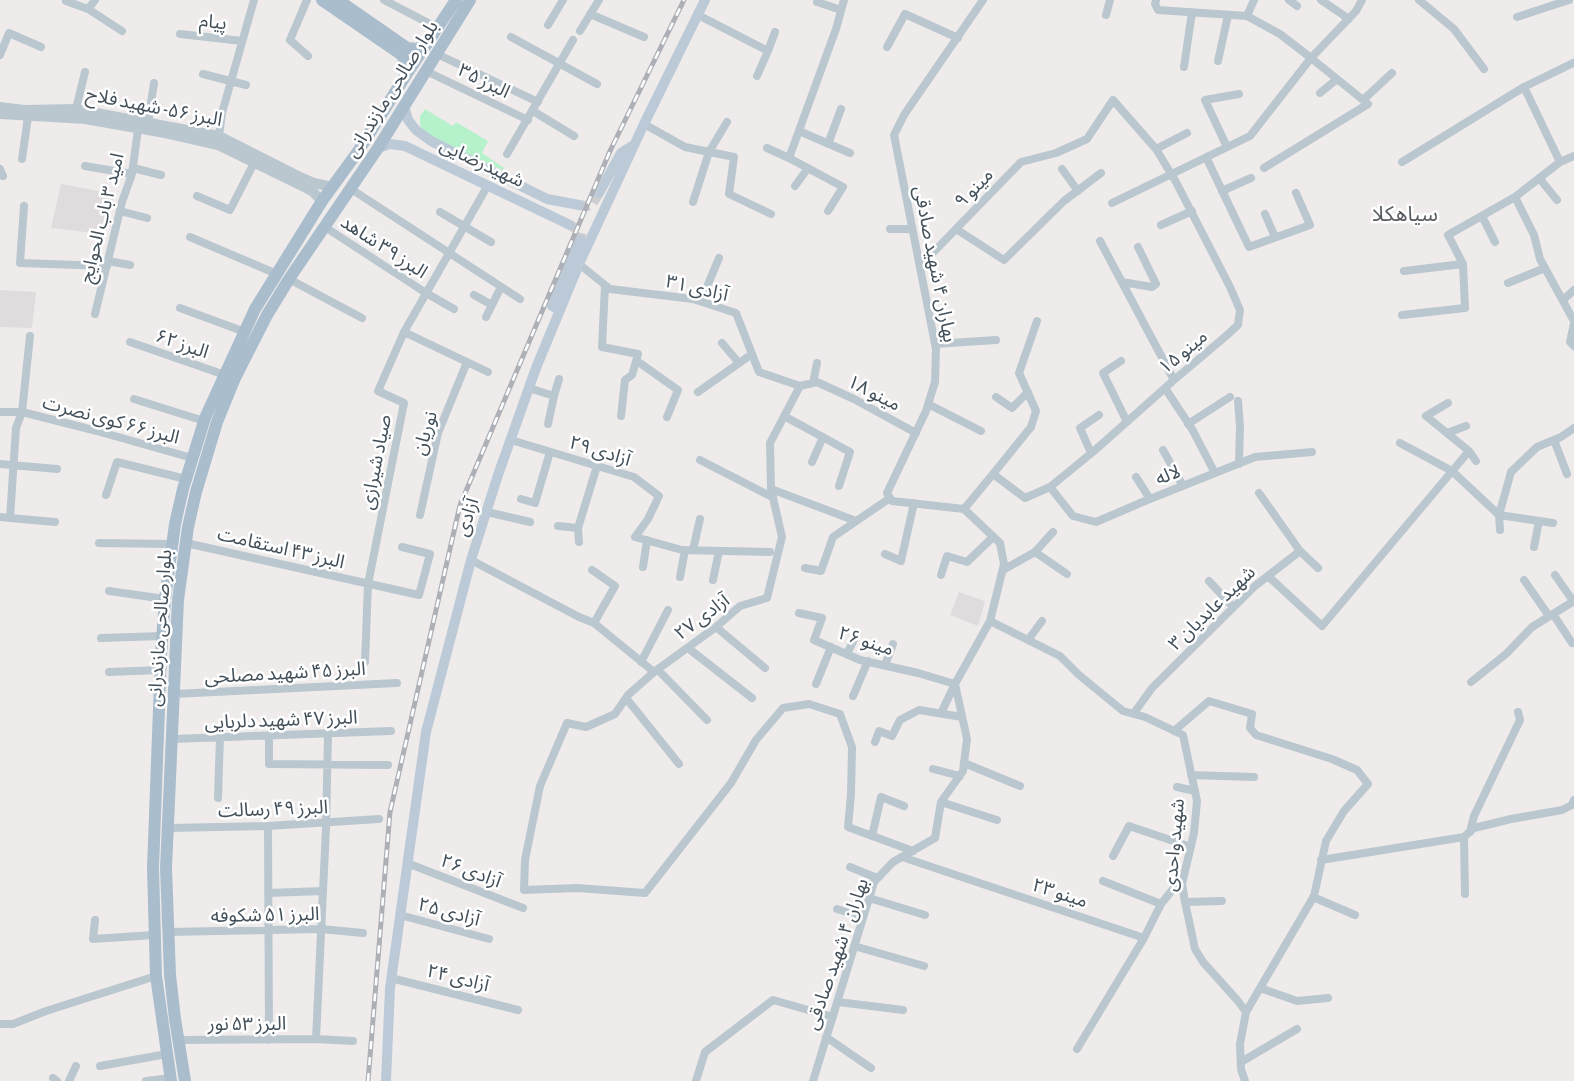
<!DOCTYPE html>
<meta charset="utf-8">
<style>
body{margin:0}
canvas{display:block;background:#efebeb}
</style>
<canvas width="1574" height="1081"></canvas>
<script>
const c = document.querySelector('canvas').getContext('2d');
c.lineJoin = 'round';
function fillPath(path, color) { c.fillStyle = color; c.fill(path, 'evenodd'); }
const poly = rows => new Path2D(rows.map(r => 'M' + r).join(''));
function stroke(path, color, width, dash) { c.strokeStyle = color; c.lineWidth = width; c.lineCap = dash ? 'butt' : 'round'; c.setLineDash(dash || []); c.stroke(path); }
function write(font, color, halo, rows, align = 'center') {
  c.font = font + ' "Asap Condensed","Noto Sans Arabic",sans-serif'; c.lineWidth = 5; c.setLineDash([]); c.textBaseline = 'middle'; c.strokeStyle = halo; c.fillStyle = color; for (const [text, x, y, turn = 0] of rows) {
    c.save(); c.translate(x, y); c.rotate((+turn || 0) * Math.PI / 180); c.textAlign = isNaN(turn) ? turn : align; if (halo) c.strokeText(text, 0, 0); c.fillText(text, 0, 0); c.restore();
  }
}
fillPath(poly([
 [61,184,115,194,103,234,51,228],
 [0,290,36,292,32,328,0,327],
 [959,592,985,601,978,626,950,615]
]), '#e0dcdd');
fillPath(poly([
 [425,109,453,126,456,122,488,141,482,153,504,168,502,170,424,133,420,125,420,116]
]), '#b5f1ca');
stroke(poly([
 [579,205,587,206,592,204,599,193],
 [570,225,582,232,580,240]
]), '#cdccce', 10, [10, 5]);
stroke(poly([
 [307,0,290,40,308,56],
 [384,0,438,28],
 [1156,0,1155,4,1158,10,1247,16,1280,34,1311,58,1356,11,1362,0],
 [1289,0,1297,6],
 [1321,0,1349,19],
 [1419,0,1454,29,1484,69],
 [66,1,88,9,95,0],
 [817,2,841,10],
 [88,9,122,31],
 [590,14,644,37],
 [698,15,768,51,775,32],
 [1106,15,1110,0],
 [1247,16,1254,0],
 [1517,17,1569,0],
 [548,25,563,0],
 [580,31,599,0],
 [180,34,242,41],
 [511,37,597,84],
 [887,47,905,14,958,38],
 [437,54,538,102],
 [0,55,9,33,41,47],
 [1218,61,1228,15],
 [1184,67,1192,12],
 [426,71,528,120],
 [203,74,246,85],
 [757,76,768,51],
 [1524,87,1573,63],
 [1320,93,1337,79],
 [1363,100,1392,73],
 [533,111,574,136],
 [75,113,85,72],
 [148,123,154,83],
 [644,124,685,147,734,157,729,194,771,214],
 [799,131,850,153],
 [219,136,222,113,254,0],
 [828,144,841,109],
 [1227,147,1205,100,1239,94],
 [767,148,789,158],
 [1156,149,1187,133],
 [507,154,573,40],
 [1206,157,1249,247,1310,225,1296,193],
 [22,159,28,117],
 [1402,162,1524,87,1560,162],
 [85,166,132,174],
 [133,168,161,175],
 [0,169,3,176],
 [1062,169,1078,191],
 [1539,178,1557,200],
 [795,186,808,168],
 [351,189,520,299],
 [1222,191,1251,178],
 [197,196,230,210,254,163],
 [1515,197,1534,235,1540,259,1574,321],
 [693,202,709,152,727,122],
 [1112,203,1250,136,1311,58,1368,104,1264,168],
 [24,206,20,263,107,266],
 [120,211,147,218],
 [828,211,843,187,789,158,836,29,844,0],
 [440,212,491,242],
 [1265,214,1275,237],
 [1482,216,1495,242],
 [1161,225,1192,211],
 [325,227,426,293,454,309],
 [890,229,912,229],
 [956,229,1004,260,1064,201,1101,173],
 [190,237,277,274],
 [1100,241,1174,380],
 [108,261,130,265],
 [579,264,610,289,693,299,736,313,759,372,800,386,817,382,854,399,916,433],
 [920,266,1021,162,1056,153,1087,139,1113,100,1156,149,1176,182,1230,287,1240,310,1238,325,1226,336,1174,380,1094,451,1050,487,1025,498,993,474,964,509],
 [1404,271,1463,264],
 [289,279,362,318],
 [1122,282,1152,287,1156,284,1138,247],
 [1508,283,1545,268],
 [605,286,602,347,638,354,632,375,625,380,621,416],
 [474,295,492,305],
 [1563,300,1574,290],
 [701,301,719,258],
 [180,308,245,332],
 [95,314,122,202,132,174,138,129],
 [1402,315,1465,308,1463,264,1448,235,1515,197,1560,162,1574,156],
 [486,317,501,287],
 [1574,323,1570,342,1574,346],
 [404,332,488,372],
 [130,342,225,375],
 [722,343,739,363],
 [935,344,996,340],
 [637,361,678,390,667,417],
 [1121,361,1103,373,1127,422],
 [813,383,817,363],
 [529,388,554,396,548,424],
 [1165,388,1192,429,1215,473],
 [698,392,752,354],
 [554,396,559,379],
 [996,397,1012,408,1028,392],
 [134,399,204,421],
 [1238,401,1240,426,1239,464],
 [928,404,981,431],
 [0,412,22,412,97,431,192,458],
 [784,416,850,452,839,486],
 [1188,424,1230,397],
 [1447,433,1466,426],
 [511,440,634,477,659,496,648,519,635,537,682,550,770,552],
 [1554,440,1567,474],
 [1400,443,1452,471,1499,515,1500,530],
 [1163,450,1183,486],
 [1469,451,1476,461],
 [1091,453,1080,428,1099,415],
 [700,460,772,497],
 [812,462,823,437],
 [0,464,57,469],
 [993,474,1031,427,1036,411,1019,373,1037,321],
 [1136,477,1150,499],
 [1050,487,1073,516,1096,522,1145,501,1255,457,1312,452],
 [771,489,856,521],
 [1259,493,1300,551],
 [106,495,117,462,186,479],
 [521,499,535,503,550,452],
 [487,512,530,522],
 [420,515,438,433,467,362],
 [0,517,10,518,16,428,22,412,30,336],
 [10,518,55,522],
 [1553,523,1499,515,1511,472,1537,447,1561,437,1574,428],
 [558,526,578,528,597,466],
 [578,528,579,542],
 [99,543,172,544],
 [186,543,419,595,430,554,402,547],
 [1534,547,1539,521],
 [693,550,700,519],
 [1035,552,1053,532],
 [885,554,901,561,914,503],
 [471,560,579,617,594,623,654,672,716,627,740,606,767,598,782,537,771,489,770,443,800,386],
 [643,567,647,540],
 [805,568,821,571,833,537,890,498],
 [592,570,615,586,594,623],
 [1003,570,1035,552,1067,574],
 [941,575,947,556,967,562,993,537],
 [1555,575,1573,601],
 [1268,576,1322,626,1469,451,1426,416,1448,403],
 [680,577,685,550],
 [713,580,719,551],
 [1524,580,1549,616],
 [1209,581,1233,607],
 [109,591,165,599],
 [799,613,822,618,814,640,860,660,918,673,955,684,941,713],
 [1553,614,1572,643],
 [990,621,1060,656,1079,675,1123,711,1145,717,1183,735,1197,801,1194,833,1182,884,1185,902,1195,949,1203,962,1238,1001,1246,1012,1240,1044,1241,1069,1245,1081],
 [716,627,765,668],
 [101,638,162,636],
 [1028,640,1042,621],
 [688,648,752,698],
 [847,654,857,633],
 [365,662,368,584,404,403,378,391,404,332,488,185],
 [641,662,668,610],
 [885,665,893,644],
 [658,670,707,720],
 [109,672,160,670],
 [654,672,628,695,615,714,586,727,567,723,540,786,525,860,524,890,577,888,645,893,731,783,756,740,783,708,809,704,840,714,852,747,851,795,848,827,913,851],
 [1471,682,1506,654,1532,627,1574,601],
 [816,684,831,647],
 [174,694,397,683],
 [853,696,868,661],
 [626,698,679,764],
 [1134,713,1152,688,1255,586,1300,551,1318,568],
 [1174,731,1209,701,1252,714,1250,728,1256,735,1332,759,1357,770,1368,784,1344,811,1326,841,1314,896,1246,1012],
 [269,736,269,764,388,765],
 [172,739,391,731],
 [875,742,879,731,892,736,900,720,919,710,962,717],
 [964,763,1020,786],
 [933,769,960,776],
 [1191,775,1254,777],
 [1177,787,1195,791],
 [218,798,220,738],
 [941,802,997,820],
 [268,826,269,1040],
 [168,828,268,826,379,819],
 [1470,832,1474,816,1520,720,1518,712],
 [872,836,881,797,904,806],
 [1464,837,1465,894],
 [1113,856,1129,826,1191,847],
 [902,857,1144,938,1161,904,1173,889,1182,884],
 [1321,860,1464,837,1474,828,1511,819,1562,810,1572,805,1574,800],
 [407,863,523,908],
 [850,867,877,878],
 [1103,881,1161,904],
 [268,893,323,891],
 [1313,897,1355,915],
 [869,898,925,915],
 [1185,902,1222,901],
 [837,909,863,917],
 [400,915,489,939],
 [95,920,93,939,154,935],
 [168,932,321,929,363,933],
 [854,946,924,966],
 [391,978,518,1010],
 [1260,988,1297,1001,1328,998],
 [838,1002,903,1010],
 [0,1024,13,1024,46,1011,156,976],
 [826,1037,871,1068],
 [316,1039,326,828,328,734],
 [178,1040,316,1039,353,1041],
 [1077,1049,1144,938],
 [1241,1062,1297,1029],
 [100,1066,167,1054],
 [53,1078,57,1081],
 [69,1081,76,1066],
 [146,1081,171,1078],
 [696,1081,705,1052,773,1000,833,1017],
 [813,1081,874,882,893,862,935,838,941,802,963,771,967,739,955,684,990,621,1004,564,1000,543,964,509,892,501,887,493,926,411,935,382,936,349,894,135,904,115,983,0]
]), '#bbc7cf', 8);
stroke(poly([
 [0,107,24,110,75,109,219,136,296,175,314,183,333,187],
 [0,114,85,119,165,133,218,145,296,183,312,191,322,201]
]), '#bbc7cf', 10);
stroke(poly([
 [404,106,408,120,416,130,431,141,547,199,579,205],
 [378,148,390,144,405,146,570,225],
 [599,193,621,153,632,146],
 [560,310,552,306,553,301,580,240],
 [386,1081,390,988,426,732,471,560,498,475,536,368,579,264,644,124,705,0]
]), '#bccad7', 10);
stroke(poly([
 [322,0,402,55,405,63,406,75],
 [338,0,407,48,417,49,427,44],
 [171,1081,156,976,153,868,161,655,165,599,175,524,183,489,205,418,255,309,322,201,359,150,406,75,456,0],
 [185,1081,175,1019,170,975,166,868,178,600,188,527,196,492,217,422,235,378,267,315,289,279,378,148,470,0]
]), '#a9bdcd', 12);
const rail = poly([
 [368,1081,390,812,460,505,610,151,684,0]
]);
stroke(rail, '#adb1b7', 5);
stroke(rail, '#fff', 2.5, [8]);
write('19px', '#43505a', '#fff', [
 ["پیام",213,22,6],
 ["البرز ۳۵",484,81,26],
 ["بلوار صالحی مازندرانی",392,89,-58],
 ["البرز ۵۶- شهید فلاح",154,107,11],
 ["شهیدرضایی",482,163,25],
 ["مینو ۹",974,188,-46],
 ["امید ۳ باب الحوایج",102,218,-76],
 ["البرز ۳۹ شاهد",384,247,33],
 ["بهاران ۴ شهید صادقی",935,264,79],
 ["آزادی ۳۱",697,288,13],
 ["البرز ۶۲",182,344,19],
 ["مینو ۱۵",1183,352,-40],
 ["مینو ۱۸",874,393,27],
 ["البرز ۶۶ کوی نصرت",111,420,15],
 ["نوریان",425,433,-73],
 ["آزادی ۲۹",600,451,17],
 ["صیاد شیرازی",376,462,-79],
 ["لاله",1168,475,-22],
 ["آزادی",467,517,-72],
 ["البرز ۴۳ استقامت",281,548,13],
 ["شهید عابدیان ۳",1212,608,-44],
 ["آزادی ۲۷",702,617,-37],
 ["بلوار صالحی مازندرانی",160,628,-86],
 ["مینو ۲۶",866,641,18],
 ["البرز ۴۵ شهید مصلحی",285,673,-3],
 ["البرز ۴۷ شهید دلربایی",281,720,-2],
 ["البرز ۴۹ رسالت",273,809,-2],
 ["شهید واحدی",1174,845,-85],
 ["آزادی ۲۶",471,871,21],
 ["مینو ۲۳",1060,893,18],
 ["آزادی ۲۵",449,912,15],
 ["البرز ۵۱ شکوفه",265,915,-1],
 ["بهاران ۴ شهید صادقی",837,954,-71],
 ["آزادی ۲۴",458,978,14],
 ["البرز ۵۳ نور",247,1024]
]);
write('21px', '#585c61', '#fff', [
 ["سیاهکلا",1405,214]
]);
</script>
